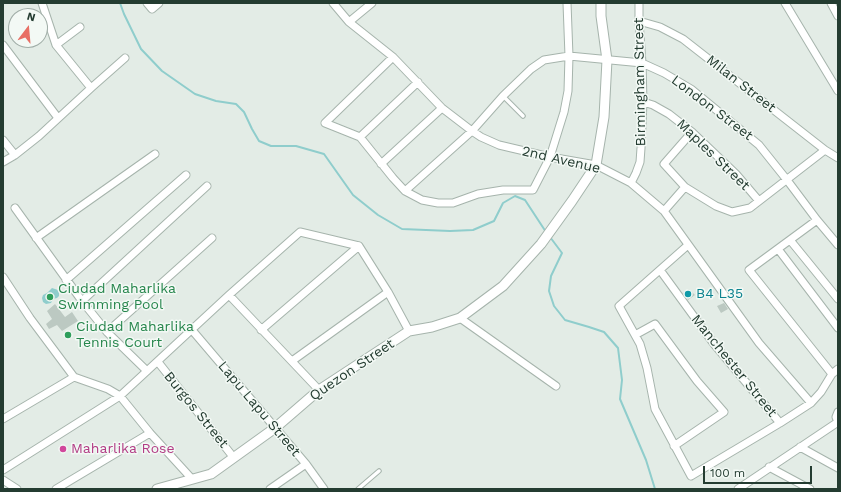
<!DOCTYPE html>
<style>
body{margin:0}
#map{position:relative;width:841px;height:492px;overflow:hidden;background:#e3ece6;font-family:"Work Sans",sans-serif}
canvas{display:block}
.frame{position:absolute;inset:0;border:4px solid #243c31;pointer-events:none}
.north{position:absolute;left:8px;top:8px;width:40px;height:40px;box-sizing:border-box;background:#f3f9f5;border:1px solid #a0ada7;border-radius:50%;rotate:16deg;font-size:11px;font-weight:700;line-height:16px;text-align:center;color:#243c31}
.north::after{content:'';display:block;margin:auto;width:14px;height:18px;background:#e86f65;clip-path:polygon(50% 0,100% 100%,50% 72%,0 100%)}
.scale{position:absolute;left:703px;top:466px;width:109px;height:18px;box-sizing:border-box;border:2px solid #243c31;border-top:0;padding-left:5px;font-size:12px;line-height:14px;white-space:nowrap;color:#243c31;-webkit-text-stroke:3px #f3f9f5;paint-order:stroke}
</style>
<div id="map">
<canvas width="841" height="492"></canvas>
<div class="frame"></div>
<div class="north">N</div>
<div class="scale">100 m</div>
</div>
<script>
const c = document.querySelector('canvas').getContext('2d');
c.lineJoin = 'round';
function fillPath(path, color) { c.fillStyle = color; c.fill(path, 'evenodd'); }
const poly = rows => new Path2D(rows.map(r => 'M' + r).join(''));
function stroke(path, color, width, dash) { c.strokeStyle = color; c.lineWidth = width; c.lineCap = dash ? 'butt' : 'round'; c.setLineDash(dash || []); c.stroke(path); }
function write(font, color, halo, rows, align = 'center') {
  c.font = font + ' "Work Sans",sans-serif'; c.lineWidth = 3; c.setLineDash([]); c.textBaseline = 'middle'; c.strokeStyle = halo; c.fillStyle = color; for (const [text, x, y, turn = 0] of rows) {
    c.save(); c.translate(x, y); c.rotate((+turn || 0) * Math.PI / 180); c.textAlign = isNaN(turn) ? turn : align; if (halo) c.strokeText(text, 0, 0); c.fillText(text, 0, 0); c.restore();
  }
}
fillPath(poly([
 [52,288,58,290,59,293,59,296,57,298,53,299,51,303,46,304,43,302,42,298,43,295,47,293]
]), '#8fcdcc');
stroke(poly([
 [120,3,124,14,141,49,162,71,195,94,216,101,236,104,244,112,252,129,259,141,271,146,296,146,324,154,353,195,378,215,402,229,450,231,473,230,494,221,503,203,515,196,525,200,546,232],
 [550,237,562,253,551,276,549,291,554,306,565,320,589,327,604,332,618,348,622,380,620,399,646,460,655,489]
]), '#8fcdcc', 2);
fillPath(poly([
 [689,289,695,295,688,300,683,293],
 [724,303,728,309,721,313,717,306],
 [55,304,65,317,72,312,78,321,62,331,57,325,49,329,46,324,52,319,47,311]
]), '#bcc9c2');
const service = poly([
 [503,96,523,116],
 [358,489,379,471]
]);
const minor = poly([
 [42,3,56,45,91,88],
 [147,3,152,9,159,3],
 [333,3,349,22],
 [372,3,349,22,393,57,442,108,472,131,481,137,499,145,550,157,596,165,631,183,664,211,759,343,811,403],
 [785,3,838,91],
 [831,3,838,16],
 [639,21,660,27,683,39,825,150,838,158],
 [3,45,58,118],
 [56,45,80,27],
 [393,57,325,123,360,137,393,178,405,191,422,200,438,203,453,203,478,194,503,190,533,190,550,157,564,112,568,91,569,56,567,3],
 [643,102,653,105,669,114,692,132,736,174,759,201],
 [692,132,664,164,685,187,716,206,732,212,750,208,825,150],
 [360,137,418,82],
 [3,140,15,155],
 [3,162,15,155,39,136,91,88,125,58],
 [381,164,442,108],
 [631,183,636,173,640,162,641,148,643,102,642,63,639,21,639,3],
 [405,191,472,131,503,96,531,69,544,60,569,56,642,63,664,73,691,89,759,145,787,180,817,220,838,245],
 [15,208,82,301,107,332,147,371],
 [664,211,685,187],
 [817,220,749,270,832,374],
 [36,238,155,154],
 [790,240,838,299],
 [688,245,619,306,640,344,647,368,655,409,691,476,780,423,811,403,821,392,832,374,838,369],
 [778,249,838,328],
 [660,270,714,344,780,423],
 [3,277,30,318,74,377],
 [66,280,186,175],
 [229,295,319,390],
 [82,301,207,186],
 [460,318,556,386],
 [192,330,306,464,324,489],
 [261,330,359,246],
 [107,332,212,238],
 [635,335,655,324,697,381,724,412,674,446],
 [292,361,388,292],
 [158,362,234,458],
 [74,377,108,389,120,396,150,433,192,479],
 [3,419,74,377],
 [838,422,836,417,838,412],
 [800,447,838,468],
 [769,467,810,489],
 [3,470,120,396,229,295,300,232,359,246,388,292,409,331],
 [3,480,17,489],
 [56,489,150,433],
 [270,489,306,464],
 [738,489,838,422]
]);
const tertiary = poly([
 [157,489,211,474,275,428,319,390,409,331,432,327,460,318,503,286,541,244,572,201,596,165,604,117,607,60,601,16,601,3]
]);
stroke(service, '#a6b4ac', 5.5);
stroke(minor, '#a6b4ac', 9);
stroke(tertiary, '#a6b4ac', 11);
stroke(service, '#fff', 3.5);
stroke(minor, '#fff', 7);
stroke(tertiary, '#fff', 9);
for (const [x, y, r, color] of [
 [688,294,4,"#0f9aa8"],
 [50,297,4,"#2e9e5b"],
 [68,335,4,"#2e9e5b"],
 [63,449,4,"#d1479c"]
]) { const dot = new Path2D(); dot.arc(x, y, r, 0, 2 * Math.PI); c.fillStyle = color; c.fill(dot); stroke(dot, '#f3f9f5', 1.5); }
write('14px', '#243c31', '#f3f9f5', [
 ["Birmingham Street",640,82,-91],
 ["Milan Street",741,84,38],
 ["London Street",712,108,37],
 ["Maples Street",713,155,44],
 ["2nd Avenue",561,160,13],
 ["Manchester Street",734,366,51],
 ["Quezon Street",352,370,-34],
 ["Lapu Lapu Street",259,409,50],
 ["Burgos Street",196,410,51]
]);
write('14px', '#27864d', '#f3f9f5', [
 ["Ciudad Maharlika",58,289],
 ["Swimming Pool",58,305],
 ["Ciudad Maharlika",76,327],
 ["Tennis Court",76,343]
], 'left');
write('14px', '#0d838f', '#f3f9f5', [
 ["B4 L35",696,294]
], 'left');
write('14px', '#b23c85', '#f3f9f5', [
 ["Maharlika Rose",71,449]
], 'left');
</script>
